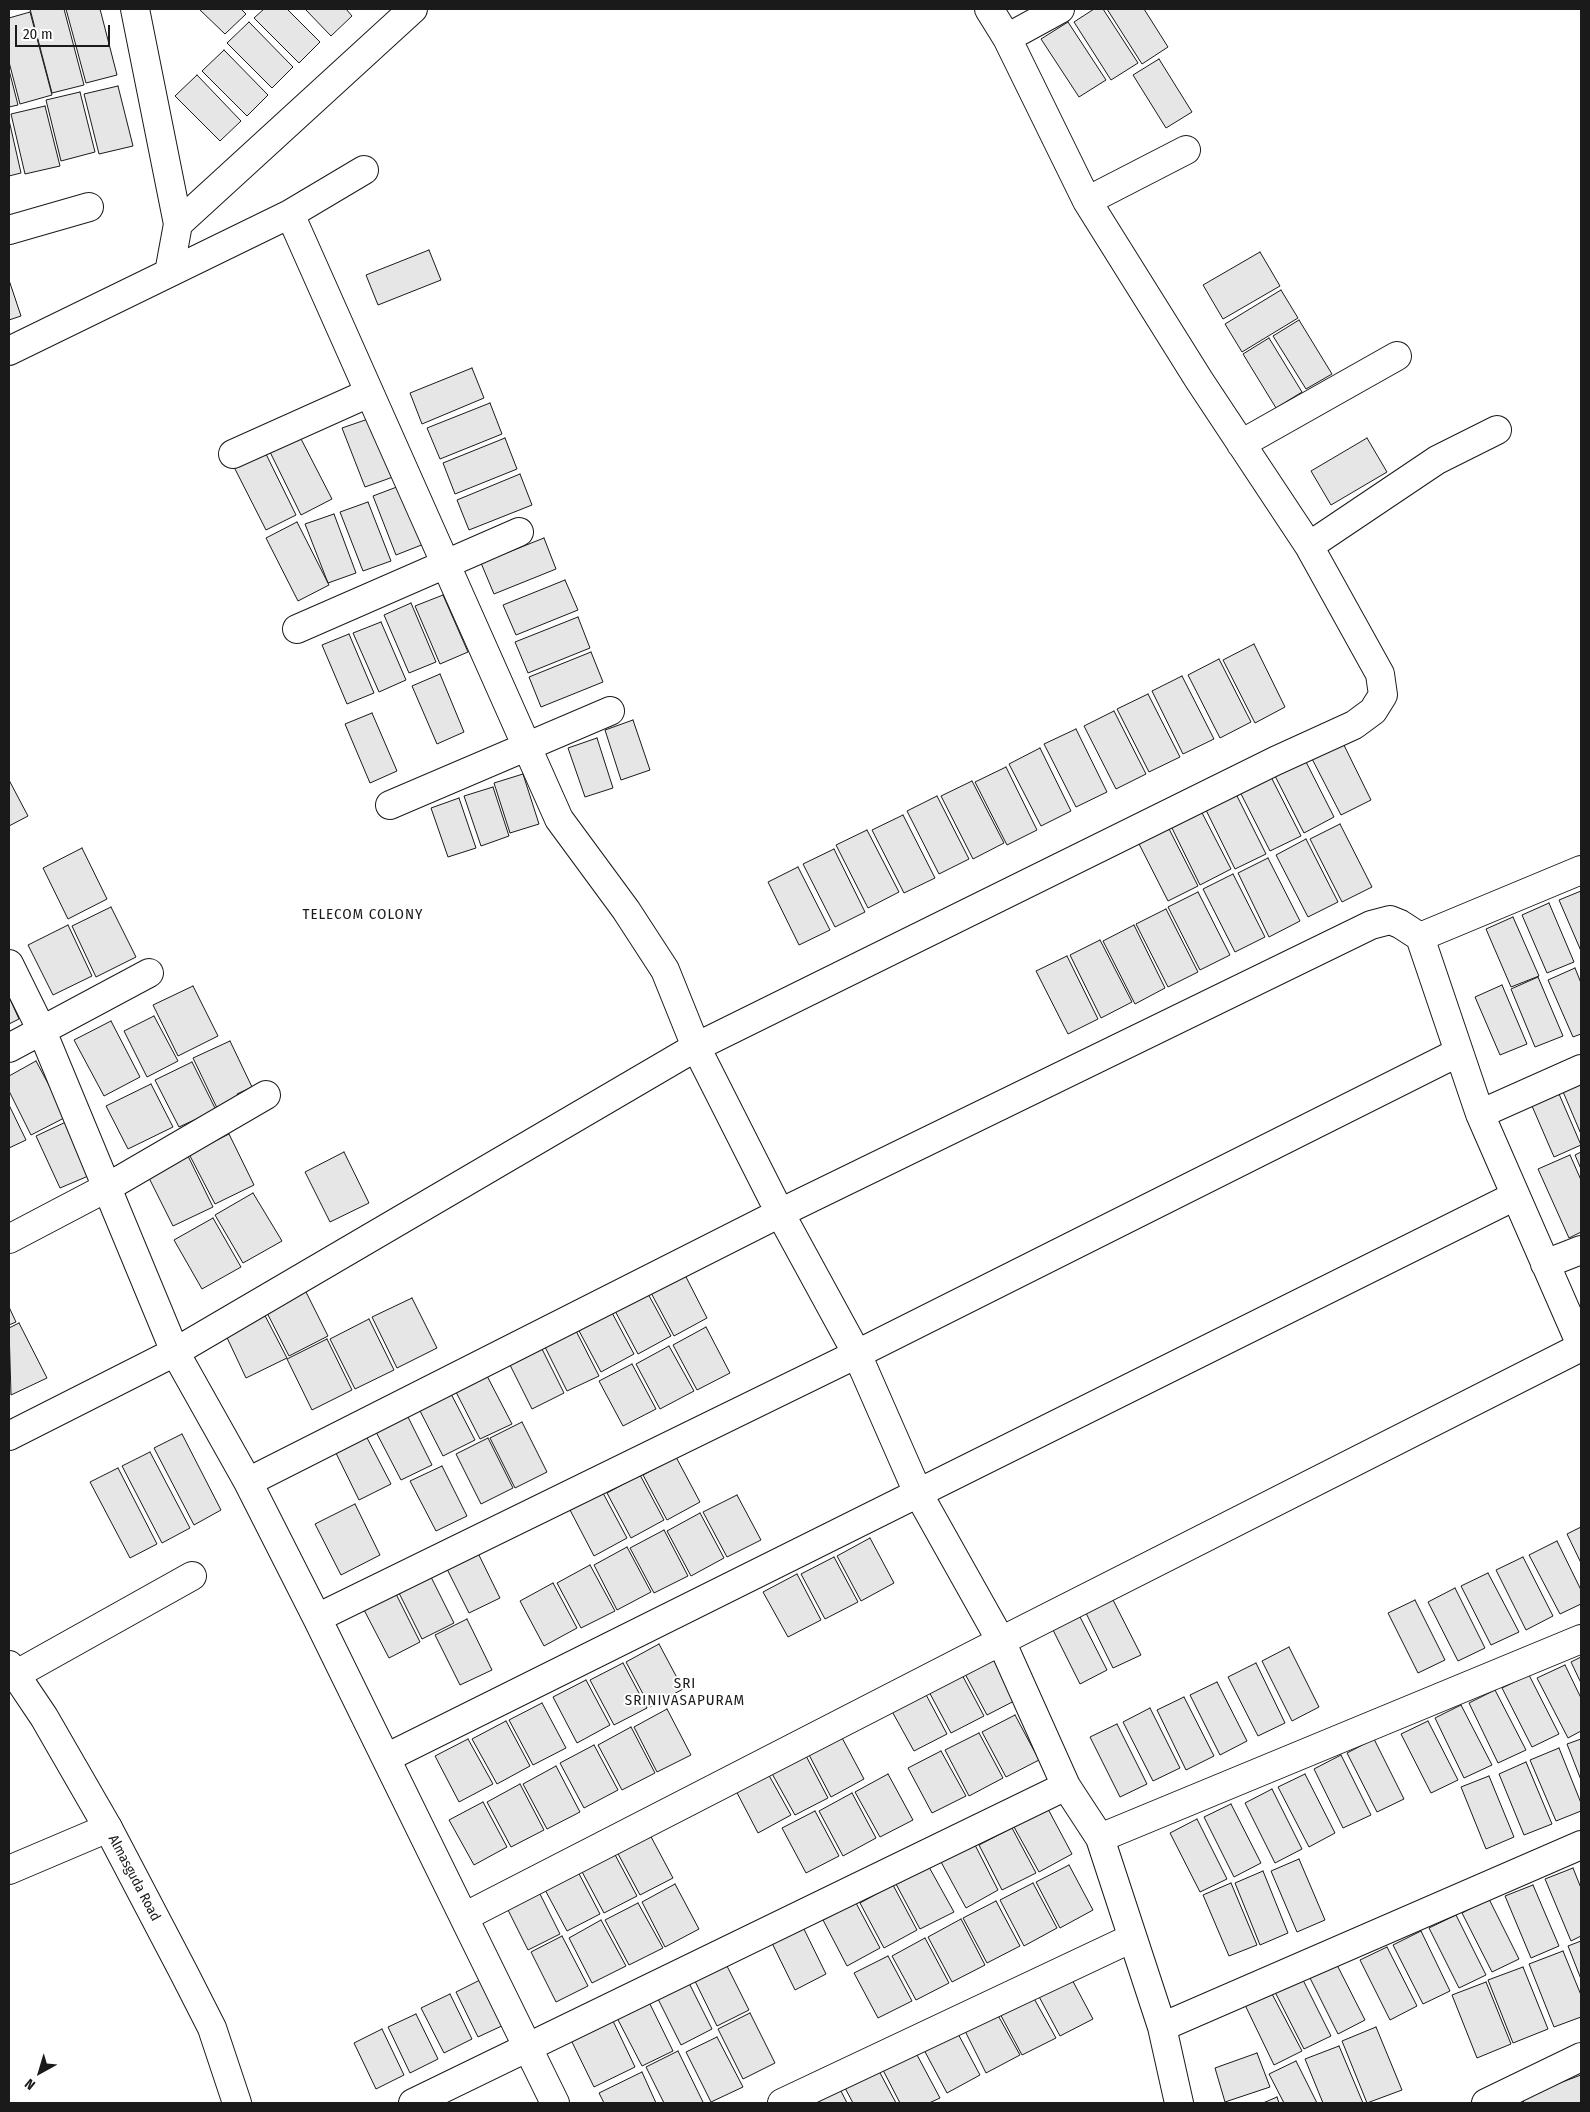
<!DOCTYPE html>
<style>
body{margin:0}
#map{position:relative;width:1590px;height:2112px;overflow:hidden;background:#fff;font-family:"Fira Sans Condensed",sans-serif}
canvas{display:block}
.frame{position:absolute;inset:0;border:10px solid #1a1a1a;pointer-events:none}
.north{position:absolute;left:15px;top:2047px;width:50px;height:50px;-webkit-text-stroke:4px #fff;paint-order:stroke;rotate:219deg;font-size:14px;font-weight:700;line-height:20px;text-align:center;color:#1a1a1a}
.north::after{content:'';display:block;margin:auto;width:18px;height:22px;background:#1a1a1a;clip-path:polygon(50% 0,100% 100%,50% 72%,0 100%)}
.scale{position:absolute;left:15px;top:25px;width:95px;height:22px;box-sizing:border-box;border:2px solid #1a1a1a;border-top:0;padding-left:6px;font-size:15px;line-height:18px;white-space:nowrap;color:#1a1a1a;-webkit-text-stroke:4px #fff;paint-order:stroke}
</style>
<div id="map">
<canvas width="1590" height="2112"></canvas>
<div class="frame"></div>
<div class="north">N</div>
<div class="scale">20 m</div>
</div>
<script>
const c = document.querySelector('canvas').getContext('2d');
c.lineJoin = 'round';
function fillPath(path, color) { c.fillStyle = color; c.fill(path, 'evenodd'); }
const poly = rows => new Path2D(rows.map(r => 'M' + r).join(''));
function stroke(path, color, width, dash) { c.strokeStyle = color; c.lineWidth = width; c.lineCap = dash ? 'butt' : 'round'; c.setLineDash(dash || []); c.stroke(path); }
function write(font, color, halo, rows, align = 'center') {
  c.font = font + ' "Fira Sans Condensed",sans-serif'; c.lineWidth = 4; c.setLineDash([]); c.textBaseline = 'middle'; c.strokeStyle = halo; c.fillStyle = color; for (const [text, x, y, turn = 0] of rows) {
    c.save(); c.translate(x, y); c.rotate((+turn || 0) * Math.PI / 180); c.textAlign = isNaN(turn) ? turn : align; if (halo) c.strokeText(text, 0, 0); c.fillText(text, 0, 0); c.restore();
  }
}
const building = poly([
 [30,9,64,9,84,85,52,93,30,9],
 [66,9,100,9,117,75,86,83,66,9],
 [199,9,241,9,246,14,225,34,199,9],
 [264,9,287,9,320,42,299,63,254,18,264,9],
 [305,9,346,9,352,16,331,36,305,9],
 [1094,9,1103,9,1138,63,1111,80,1074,22,1094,9],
 [1107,9,1144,9,1168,47,1142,64,1107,9],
 [30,12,52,95,20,104,9,62,9,18,30,12],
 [249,22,293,67,272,88,227,43,249,22],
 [1068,22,1106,80,1079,97,1041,39,1068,22],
 [224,50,268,95,247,116,202,71,224,50],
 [1159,59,1192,112,1166,128,1133,75,1159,59],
 [9,70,18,105,9,107,9,70],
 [197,75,241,121,220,141,175,96,197,75],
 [118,86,133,146,99,154,84,94,118,86],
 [80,92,95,152,61,161,46,100,80,92],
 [45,106,60,166,25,174,11,114,45,106],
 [9,120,21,173,9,176,9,120],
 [429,250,441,280,378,305,366,275,429,250],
 [1260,252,1280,286,1223,319,1203,285,1260,252],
 [9,280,21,316,9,320,9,280],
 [1281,290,1298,318,1242,352,1225,324,1281,290],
 [1299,320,1332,374,1306,389,1273,336,1299,320],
 [1269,338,1302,392,1276,408,1243,354,1269,338],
 [472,368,484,398,422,424,410,393,472,368],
 [490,403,502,434,440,459,427,428,490,403],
 [371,418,393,477,365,487,342,428,371,418],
 [300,437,332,499,301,515,270,452,300,437],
 [505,438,517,469,455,494,443,463,505,438],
 [1367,438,1387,472,1331,505,1311,471,1367,438],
 [265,452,296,515,266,530,234,467,265,452],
 [520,474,532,505,469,530,457,500,520,474],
 [402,485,424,544,396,555,373,496,402,485],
 [368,502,391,561,363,571,340,512,368,502],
 [334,514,356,573,328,583,305,524,334,514],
 [297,522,329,585,298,601,266,538,297,522],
 [544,538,556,569,494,594,481,563,544,538],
 [565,580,578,610,516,635,503,605,565,580],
 [443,595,468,652,440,664,415,606,443,595],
 [411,603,436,662,409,673,384,615,411,603],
 [578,617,590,648,528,673,515,642,578,617],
 [381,622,406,680,379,692,353,633,381,622],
 [349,634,374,693,347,704,322,645,349,634],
 [1254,644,1285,707,1255,723,1223,660,1254,644],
 [591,652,603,682,541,707,529,677,591,652],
 [1219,659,1251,722,1220,738,1188,675,1219,659],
 [440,674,464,732,437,744,412,686,440,674],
 [1182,676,1214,739,1183,754,1152,691,1182,676],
 [1148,694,1180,757,1149,772,1117,709,1148,694],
 [1114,711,1146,774,1116,789,1084,726,1114,711],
 [372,713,397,771,370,783,345,724,372,713],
 [633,720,650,770,621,780,605,730,633,720],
 [1076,729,1107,792,1076,807,1044,744,1076,729],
 [1340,737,1371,800,1341,815,1309,753,1340,737],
 [597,738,613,788,585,797,568,748,597,738],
 [1040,748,1071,811,1041,826,1009,764,1040,748],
 [1302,754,1334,817,1304,833,1272,770,1302,754],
 [1006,767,1037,830,1007,845,975,782,1006,767],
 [1269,773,1301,836,1270,851,1238,788,1269,773],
 [523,774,539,824,510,833,494,783,523,774],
 [9,780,28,816,9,826,9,780],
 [972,781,1004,843,973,859,941,796,972,781],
 [493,787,509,836,481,846,464,796,493,787],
 [1234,790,1266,854,1235,869,1204,806,1234,790],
 [937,796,969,859,939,874,907,811,937,796],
 [459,798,476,848,448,857,431,808,459,798],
 [1199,807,1231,869,1200,885,1169,822,1199,807],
 [903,815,935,878,904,893,872,830,903,815],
 [1166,823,1198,886,1168,901,1136,838,1166,823],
 [1340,824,1372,887,1342,902,1310,839,1340,824],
 [867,830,899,892,868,908,836,845,867,830],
 [1306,839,1338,902,1308,917,1276,855,1306,839],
 [82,848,107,899,68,919,43,868,82,848],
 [834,849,865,912,835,927,803,864,834,849],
 [1268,858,1300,921,1269,937,1238,873,1268,858],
 [798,867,830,930,799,945,768,882,798,867],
 [1233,874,1265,937,1235,952,1203,889,1233,874],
 [1581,891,1581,951,1559,900,1581,891],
 [1198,892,1230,955,1200,970,1168,907,1198,892],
 [1549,903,1574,962,1547,973,1522,915,1549,903],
 [111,907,136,957,96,977,72,926,111,907],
 [1166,909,1198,972,1168,987,1136,924,1166,909],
 [1513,917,1539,976,1511,987,1486,929,1513,917],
 [68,925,92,976,53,995,28,945,68,925],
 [1134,925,1165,988,1135,1004,1103,941,1134,925],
 [1100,940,1132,1002,1101,1018,1070,955,1100,940],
 [1067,956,1098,1019,1068,1034,1036,971,1067,956],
 [1575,968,1581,983,1581,1034,1573,1037,1548,980,1575,968],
 [1538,977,1563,1036,1535,1047,1511,989,1538,977],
 [1502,985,1527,1044,1500,1055,1475,997,1502,985],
 [193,986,218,1036,178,1056,153,1005,193,986],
 [9,997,19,1019,9,1024,9,997],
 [154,1016,178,1061,147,1077,124,1031,154,1016],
 [111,1021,140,1077,104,1096,74,1040,111,1021],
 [230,1041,252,1087,237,1094,240,1100,218,1110,193,1058,230,1041],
 [36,1061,66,1117,31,1135,9,1091,9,1076,36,1061],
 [192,1062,216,1110,179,1127,155,1080,192,1062],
 [1581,1078,1581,1134,1561,1087,1581,1078],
 [151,1084,173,1127,128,1149,106,1106,151,1084],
 [1556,1087,1581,1145,1554,1157,1529,1099,1556,1087],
 [9,1105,26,1140,9,1148,9,1105],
 [68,1121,93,1174,60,1188,36,1136,68,1121],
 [229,1134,254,1185,215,1204,189,1154,229,1134],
 [344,1152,369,1203,330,1222,305,1172,344,1152],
 [1581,1152,1581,1169,1575,1155,1581,1152],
 [1570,1155,1581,1180,1581,1232,1569,1238,1538,1169,1570,1155],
 [188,1156,213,1207,173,1226,148,1176,188,1156],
 [253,1193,282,1241,243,1263,215,1215,253,1193],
 [213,1218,241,1267,202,1289,174,1240,213,1218],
 [684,1273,707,1318,674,1336,650,1291,684,1273],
 [303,1286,328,1336,289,1356,263,1305,303,1286],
 [647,1292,671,1336,638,1354,614,1309,647,1292],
 [412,1298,437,1348,397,1368,372,1317,412,1298],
 [9,1307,16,1322,9,1325,9,1307],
 [261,1308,287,1358,246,1378,222,1327,261,1308],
 [610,1309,634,1354,601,1372,577,1327,610,1309],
 [369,1319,394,1370,355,1389,330,1339,369,1319],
 [19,1323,47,1378,11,1395,9,1328,19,1323],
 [573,1325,599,1376,567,1391,542,1341,573,1325],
 [706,1327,730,1373,697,1390,673,1345,706,1327],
 [327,1339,352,1390,312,1410,287,1359,327,1339],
 [539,1343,564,1393,532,1409,507,1359,539,1343],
 [669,1346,694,1391,660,1409,636,1364,669,1346],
 [632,1364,656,1409,623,1426,599,1381,632,1364],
 [486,1374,512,1424,480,1439,455,1390,486,1374],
 [449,1390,475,1440,443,1456,417,1405,449,1390],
 [407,1415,432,1465,401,1480,375,1430,407,1415],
 [522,1422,547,1472,515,1488,490,1438,522,1422],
 [182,1434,221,1510,194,1525,154,1448,182,1434],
 [365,1434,391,1484,359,1500,334,1449,365,1434],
 [488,1438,513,1488,481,1504,456,1454,488,1438],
 [150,1452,190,1528,162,1543,122,1466,150,1452],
 [676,1457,700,1502,667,1520,643,1475,676,1457],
 [442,1466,467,1516,436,1531,410,1481,442,1466],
 [118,1468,157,1544,130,1558,90,1482,118,1468],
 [640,1475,664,1520,631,1538,607,1493,640,1475],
 [603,1493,627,1538,594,1556,570,1510,603,1493],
 [737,1495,761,1540,727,1557,703,1512,737,1495],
 [355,1504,380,1555,341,1575,315,1524,355,1504],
 [700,1513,724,1558,691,1576,667,1531,700,1513],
 [1581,1527,1581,1563,1567,1534,1581,1527],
 [664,1530,688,1576,654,1593,630,1548,664,1530],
 [870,1538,894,1583,861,1601,837,1556,870,1538],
 [1557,1541,1581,1590,1581,1604,1560,1614,1529,1555,1557,1541],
 [475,1547,500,1598,469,1613,444,1563,475,1547],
 [627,1547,651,1592,617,1610,594,1565,627,1547],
 [834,1557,858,1602,825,1619,801,1574,834,1557],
 [1523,1557,1553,1616,1526,1630,1496,1570,1523,1557],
 [590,1565,615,1611,581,1628,557,1583,590,1565],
 [429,1573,454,1623,422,1639,397,1589,429,1573],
 [1488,1573,1519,1632,1491,1645,1461,1586,1488,1573],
 [797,1574,821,1620,788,1637,763,1592,797,1574],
 [553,1583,577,1628,544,1646,520,1601,553,1583],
 [1455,1588,1485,1648,1458,1661,1428,1602,1455,1588],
 [395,1592,420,1642,389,1658,363,1608,395,1592],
 [1111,1596,1141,1655,1113,1668,1084,1609,1111,1596],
 [1415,1600,1445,1660,1418,1673,1388,1613,1415,1600],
 [1077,1611,1107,1670,1080,1684,1050,1624,1077,1611],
 [467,1619,492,1670,460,1685,435,1635,467,1619],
 [659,1644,683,1689,650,1707,626,1662,659,1644],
 [1289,1647,1319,1707,1292,1721,1262,1661,1289,1647],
 [996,1652,1020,1698,987,1715,963,1670,996,1652],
 [1581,1657,1581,1683,1571,1662,1581,1657],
 [623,1663,647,1708,614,1725,590,1680,623,1663],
 [1256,1663,1285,1723,1258,1736,1228,1677,1256,1663],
 [1565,1665,1581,1698,1581,1731,1568,1738,1537,1678,1565,1665],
 [960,1671,984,1716,951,1733,927,1688,960,1671],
 [1529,1675,1559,1734,1532,1747,1502,1688,1529,1675],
 [586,1680,610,1725,577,1743,553,1697,586,1680],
 [1217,1682,1247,1741,1220,1755,1190,1695,1217,1682],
 [923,1689,947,1734,914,1751,889,1706,923,1689],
 [1495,1690,1526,1750,1498,1763,1469,1703,1495,1690],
 [1184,1697,1214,1756,1186,1770,1157,1710,1184,1697],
 [542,1703,566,1748,533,1765,509,1720,542,1703],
 [1461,1705,1492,1765,1464,1778,1435,1718,1461,1705],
 [1150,1708,1180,1768,1153,1781,1123,1722,1150,1708],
 [667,1709,691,1755,657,1772,634,1727,667,1709],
 [1015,1715,1039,1760,1006,1777,982,1732,1015,1715],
 [506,1721,530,1766,497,1784,472,1739,506,1721],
 [1428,1721,1458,1780,1431,1793,1401,1734,1428,1721],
 [1117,1724,1147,1784,1120,1797,1090,1737,1117,1724],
 [631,1727,655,1773,622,1790,598,1745,631,1727],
 [979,1733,1003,1778,969,1796,945,1750,979,1733],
 [840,1734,864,1779,831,1797,807,1751,840,1734],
 [468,1739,493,1784,459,1802,435,1756,468,1739],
 [1374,1739,1404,1799,1377,1812,1347,1753,1374,1739],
 [1581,1739,1581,1780,1567,1744,1581,1739],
 [594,1745,618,1790,584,1808,560,1763,594,1745],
 [1559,1748,1581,1803,1581,1811,1556,1821,1530,1760,1559,1748],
 [941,1751,966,1796,932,1813,908,1768,941,1751],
 [804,1752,828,1798,795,1815,770,1770,804,1752],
 [1341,1755,1371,1815,1343,1828,1314,1769,1341,1755],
 [1526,1762,1552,1824,1524,1835,1499,1774,1526,1762],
 [556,1766,580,1812,547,1829,523,1784,556,1766],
 [766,1770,791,1815,758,1833,734,1787,766,1770],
 [888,1774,913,1820,880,1837,855,1792,888,1774],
 [1305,1774,1335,1833,1309,1847,1278,1787,1305,1774],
 [1489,1776,1514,1837,1486,1849,1461,1787,1489,1776],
 [520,1784,544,1830,511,1847,487,1802,520,1784],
 [1272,1789,1302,1849,1275,1863,1245,1803,1272,1789],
 [852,1793,876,1838,843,1856,819,1811,852,1793],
 [483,1802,507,1847,474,1865,449,1820,483,1802],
 [1231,1804,1261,1863,1234,1877,1204,1817,1231,1804],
 [1048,1809,1072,1854,1039,1872,1014,1827,1048,1809],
 [815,1811,839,1856,806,1873,782,1828,815,1811],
 [1197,1819,1227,1879,1200,1892,1170,1833,1197,1819],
 [1012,1828,1036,1873,1002,1890,979,1845,1012,1828],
 [649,1833,673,1878,640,1895,616,1850,649,1833],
 [975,1845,998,1890,966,1908,941,1862,975,1845],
 [613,1851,637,1896,604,1913,580,1868,613,1851],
 [1299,1859,1325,1920,1297,1932,1271,1871,1299,1859],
 [1069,1865,1093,1910,1060,1928,1036,1882,1069,1865],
 [929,1867,954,1912,920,1929,896,1884,929,1867],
 [576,1868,600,1914,567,1931,543,1886,576,1868],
 [1573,1868,1581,1888,1581,1936,1571,1941,1545,1879,1573,1868],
 [1263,1871,1288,1933,1260,1945,1235,1883,1263,1871],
 [1033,1883,1057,1928,1024,1946,1000,1900,1033,1883],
 [1231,1883,1257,1945,1229,1956,1203,1895,1231,1883],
 [535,1884,560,1934,528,1950,503,1900,535,1884],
 [675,1884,699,1929,665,1947,642,1902,675,1884],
 [893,1885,917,1930,884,1948,860,1903,893,1885],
 [1533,1885,1559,1946,1531,1958,1505,1896,1533,1885],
 [1489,1899,1519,1959,1492,1972,1462,1913,1489,1899],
 [996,1901,1020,1946,987,1963,963,1918,996,1901],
 [638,1903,663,1948,629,1965,605,1920,638,1903],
 [856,1903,880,1948,847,1966,823,1920,856,1903],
 [1456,1915,1486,1975,1459,1988,1429,1928,1456,1915],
 [961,1919,985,1965,952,1982,928,1937,961,1919],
 [601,1920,626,1966,592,1983,569,1938,601,1920],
 [801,1923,826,1974,795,1990,770,1939,801,1923],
 [1421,1931,1450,1991,1423,2004,1393,1945,1421,1931],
 [562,1936,588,1986,556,2002,531,1952,562,1936],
 [925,1938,949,1983,916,2000,892,1956,925,1938],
 [1581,1941,1581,1979,1568,1946,1581,1941],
 [1387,1947,1417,2006,1390,2020,1360,1960,1387,1947],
 [1563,1951,1581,1995,1581,2017,1554,2027,1529,1964,1563,1951],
 [888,1956,912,2001,878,2018,854,1973,888,1956],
 [724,1960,749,2010,717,2026,692,1975,724,1960],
 [1335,1961,1365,2020,1338,2034,1308,1974,1335,1961],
 [1523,1967,1548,2029,1513,2043,1488,1980,1523,1967],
 [1069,1974,1093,2019,1060,2036,1036,1991,1069,1974],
 [1301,1976,1331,2036,1304,2049,1274,1990,1301,1976],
 [484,1978,506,2024,478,2037,456,1992,484,1978],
 [687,1979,712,2029,681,2045,656,1995,687,1979],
 [1486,1982,1511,2044,1477,2058,1452,1995,1486,1982],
 [1271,1992,1302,2051,1274,2065,1245,2005,1271,1992],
 [1031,1993,1056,2038,1022,2055,998,2010,1031,1993],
 [450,1994,472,2039,444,2053,421,2008,450,1994],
 [648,2000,673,2051,642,2066,616,2016,648,2000],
 [995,2010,1020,2055,986,2073,963,2027,995,2010],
 [750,2013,775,2063,743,2079,718,2029,750,2013],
 [416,2014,438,2059,410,2073,388,2027,416,2014],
 [613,2021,635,2067,594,2087,571,2040,613,2021],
 [1376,2027,1402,2090,1367,2103,1342,2041,1376,2027],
 [382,2029,404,2075,376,2089,354,2043,382,2029],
 [956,2030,980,2075,947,2093,923,2048,956,2030],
 [717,2037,743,2087,711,2102,686,2052,717,2037],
 [1339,2046,1363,2103,1323,2103,1305,2059,1339,2046],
 [678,2051,703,2102,700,2103,664,2103,646,2067,678,2051],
 [916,2053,940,2098,929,2103,900,2103,883,2070,916,2053],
 [1257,2053,1270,2087,1225,2102,1215,2068,1257,2053],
 [1296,2061,1317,2103,1284,2103,1269,2074,1296,2061],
 [879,2071,896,2103,853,2103,845,2088,879,2071],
 [642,2072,656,2103,604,2103,599,2093,642,2072],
 [1581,2075,1581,2103,1524,2103,1522,2097,1581,2075],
 [839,2087,847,2103,809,2103,839,2087],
 [1277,2097,1279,2103,1263,2103,1277,2097]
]);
fillPath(building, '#e6e6e6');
stroke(building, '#1a1a1a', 1);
const street = poly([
 [135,9,178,224],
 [1007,38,1060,9],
 [1087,201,1186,150],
 [290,214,559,819,626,910,665,970,696,1047,780,1213,857,1354,918,1493,1001,1641,1066,1786,1100,1838,1162,2027,1179,2103],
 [9,230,89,207],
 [169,273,178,224,413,9],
 [9,351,290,214,364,170],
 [1241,444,1397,356],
 [233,454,369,393],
 [1309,546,1437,460,1497,430],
 [297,629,519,532],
 [390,805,610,711],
 [1420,937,1581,870],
 [9,964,42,1031,175,1352,248,1482,317,1618,555,2103],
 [9,1048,149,973],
 [1480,1114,1581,1069],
 [9,1239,106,1188,266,1095],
 [1545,1264,1581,1250],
 [9,1436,175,1352,696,1047,1275,761,1354,725,1373,711,1383,695,1380,674,1309,546,1199,380,1087,201,1007,38,989,9],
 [248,1482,780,1213,1371,925,1390,920,1400,924,1420,937,1480,1114,1581,1345],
 [317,1618,857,1354,1457,1053],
 [15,1675,192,1576],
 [386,1758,1515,1196],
 [1100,1838,1581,1639],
 [9,1870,108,1828],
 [464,1917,1001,1641,1581,1347],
 [1162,2027,1581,1845],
 [413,2103,1066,1786],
 [782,2103,1132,1938],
 [1486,2103,1581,2057]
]);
const secondary = poly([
 [9,1665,44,1717,108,1828,184,1973,212,2028,237,2103]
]);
stroke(street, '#1a1a1a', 30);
stroke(secondary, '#1a1a1a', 30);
stroke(street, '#fff', 28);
stroke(secondary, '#fff', 28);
write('14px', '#1a1a1a', '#fff', [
 ["Almasguda Road",134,1878,62]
]);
c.letterSpacing = '1px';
write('15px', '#1a1a1a', '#fff', [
 ["TELECOM COLONY",363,915],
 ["SRI",685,1684],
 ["SRINIVASAPURAM",685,1701]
]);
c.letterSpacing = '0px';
</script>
